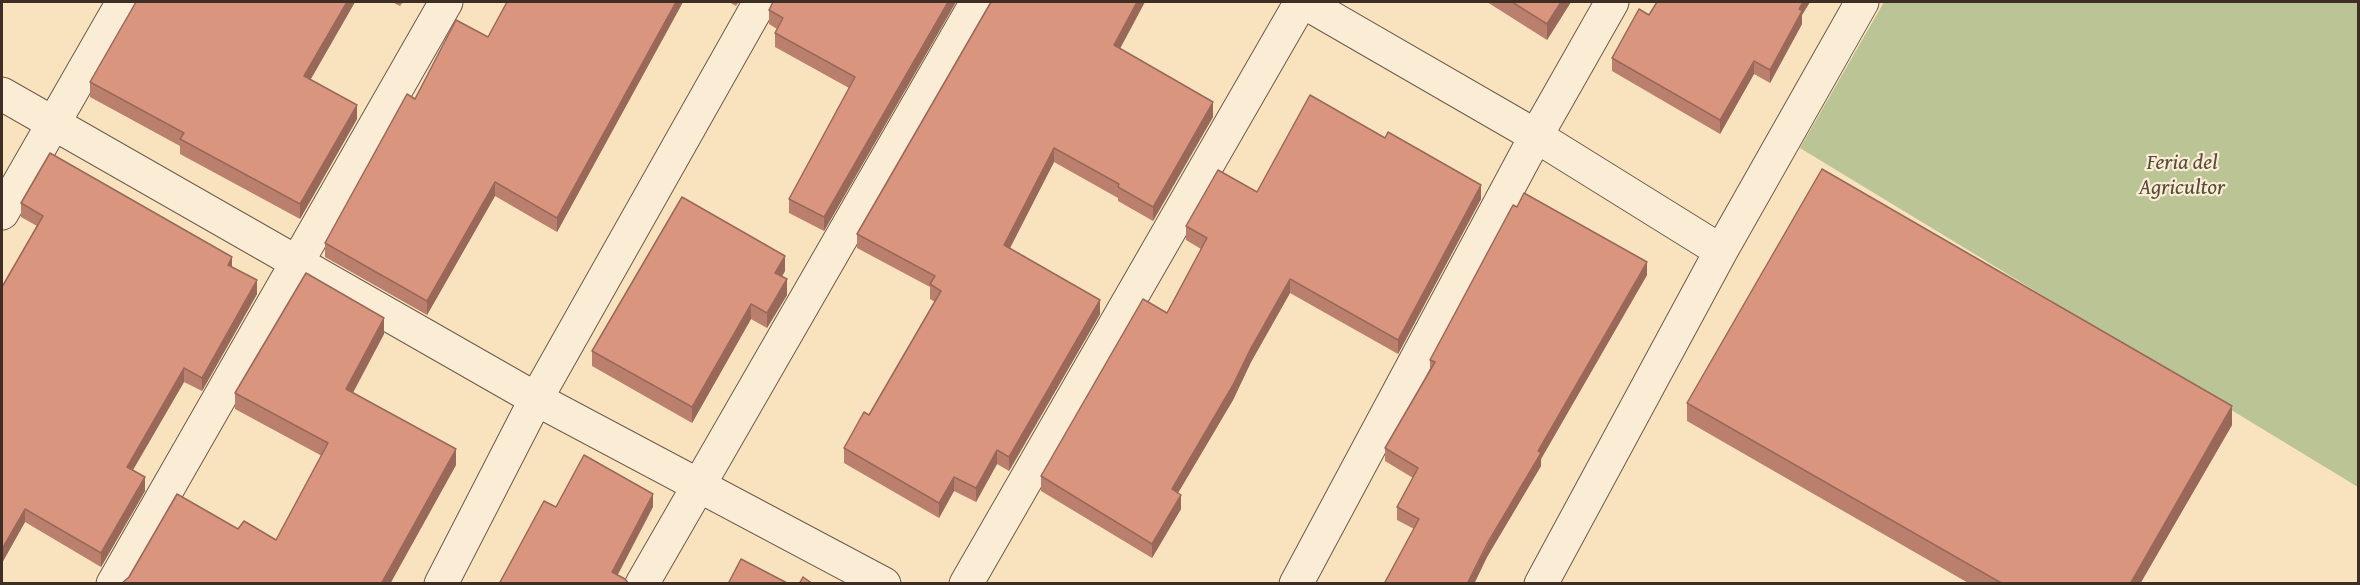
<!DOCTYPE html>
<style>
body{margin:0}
#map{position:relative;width:2360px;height:585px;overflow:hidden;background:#f9e3bf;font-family:"Gentium Book Plus",serif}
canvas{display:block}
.frame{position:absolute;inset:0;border:3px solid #3e2e23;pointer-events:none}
</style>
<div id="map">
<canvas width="2360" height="585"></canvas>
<div class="frame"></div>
</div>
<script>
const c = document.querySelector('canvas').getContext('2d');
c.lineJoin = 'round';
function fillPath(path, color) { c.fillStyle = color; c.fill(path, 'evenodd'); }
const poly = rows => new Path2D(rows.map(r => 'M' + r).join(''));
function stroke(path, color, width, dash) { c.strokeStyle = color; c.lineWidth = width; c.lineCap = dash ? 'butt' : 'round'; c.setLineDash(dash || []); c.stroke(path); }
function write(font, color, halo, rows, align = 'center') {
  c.font = font + ' "Gentium Book Plus",serif'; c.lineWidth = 4.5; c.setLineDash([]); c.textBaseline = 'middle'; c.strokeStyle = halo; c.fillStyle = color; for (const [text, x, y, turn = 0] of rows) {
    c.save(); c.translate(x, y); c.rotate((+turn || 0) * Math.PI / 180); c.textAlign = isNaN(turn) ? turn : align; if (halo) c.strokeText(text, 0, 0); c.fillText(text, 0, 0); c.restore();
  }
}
fillPath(poly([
 [1884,2,2358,2,2358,487,1800,148]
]), '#bac495');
const street = poly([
 [1304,2,1536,136,1721,251],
 [2,94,536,399,884,584],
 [2,213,123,2],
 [113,584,446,2],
 [441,584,536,399,760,2],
 [642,584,977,2],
 [966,584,1301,2],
 [1296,584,1536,136,1612,2],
 [1541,584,1721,251,1862,2]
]);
stroke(street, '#6d5b4a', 35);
stroke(street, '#fbedd5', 33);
fillPath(poly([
 [355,2,310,80,357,119,300,219,180,154,180,146,90,97,90,82],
 [392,2,403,2,400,6],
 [683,2,557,232,495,196,427,315,325,257,325,243,415,99,488,37],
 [729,2,739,2,736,6],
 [956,2,824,231,789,213,789,199,849,88,775,47,775,33,777,29,769,24,769,10],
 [1487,2,1571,2,1547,40],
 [1657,2,1810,2,1802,15,1802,24,1770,83,1754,74,1720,134,1612,71,1612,58,1649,15],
 [1120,49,1213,117,1153,221,1118,201,1118,198,1054,162,1009,249,1100,314,1009,471,997,464,976,502,954,491,939,518,844,463,844,448,869,415,935,302,930,299,930,287,857,248,857,234],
 [1257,192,1481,199,1398,354,1290,293,1251,362,1233,400,1178,493,1181,509,1152,558,1041,491,1041,476,1167,313,1201,249,1186,240,1186,226],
 [21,203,232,267,257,294,202,391,184,382,133,470,145,491,101,567,25,522,2,563,37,226,21,217],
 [785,271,782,276,787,295,767,328,751,319,692,423,592,366,592,351],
 [1647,275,1541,459,1541,466,1487,557,1474,584,1384,584,1414,529,1397,520,1397,507,1413,478,1385,461,1385,448,1430,370,1430,360],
 [384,334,353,393,456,465,390,584,121,584,238,529,276,540,322,456,235,409,235,393],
 [1687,403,2232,425,2140,584,1970,584,1687,421]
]), '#bb806d');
fillPath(poly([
 [347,2,355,2,304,91,304,76],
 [676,2,683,2,557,232,557,218],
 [948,2,956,2,824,231,824,217],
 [1137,2,1145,2,1114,60,1114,45],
 [1561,2,1571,2,1547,40,1547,24],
 [1803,2,1810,2,1802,15,1802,24,1770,83,1770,70],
 [1754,61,1754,74,1720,134,1720,120],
 [1213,102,1213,117,1153,221,1153,207],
 [357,105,357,119,300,219,300,204],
 [1054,148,1054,162,1004,260,1004,245],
 [495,182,495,196,427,315,427,301],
 [1481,185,1481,199,1398,354,1398,340],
 [785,256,785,271,775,289,775,273],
 [232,257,232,271,228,265],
 [1647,262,1647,275,1541,459,1541,466,1487,557,1474,584,1467,584,1538,451],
 [787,279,787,295,767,328,767,313],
 [1290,279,1290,293,1251,362,1233,400,1172,503,1172,489],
 [257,280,257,294,202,391,202,378],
 [1100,300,1100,314,1009,471,1009,457],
 [751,304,751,319,692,423,692,407],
 [384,318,384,334,346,405,346,389],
 [184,368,184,382,127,480,127,467],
 [2232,406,2232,425,2140,584,2130,584],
 [456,449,456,465,390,584,381,584],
 [997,450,997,464,976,502,976,488],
 [145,477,145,491,101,567,101,553],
 [954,477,954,491,939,518,939,503],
 [653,494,653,507,613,584,612,572],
 [1181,495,1181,509,1152,558,1152,544],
 [25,509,25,522,2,563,2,549]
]), '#996859');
const building = poly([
 [136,2,347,2,304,76,357,105,300,204,180,139,184,133,90,82,136,2],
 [507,2,676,2,557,218,495,182,427,301,325,243,407,94,415,99,456,20,488,37,507,2],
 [773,2,948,2,824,217,789,199,855,77,775,33,783,18,769,10,773,2],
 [991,2,1137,2,1114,45,1213,102,1153,207,1118,187,1119,184,1054,148,1004,245,1100,300,1009,457,997,450,976,488,954,477,939,503,844,448,864,412,869,415,941,291,930,284,935,276,857,234,991,2],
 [1512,2,1561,2,1547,24,1512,2],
 [1657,2,1803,2,1799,9,1802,11,1770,70,1754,61,1720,120,1612,58,1639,9,1649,15,1657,2],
 [1310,95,1385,138,1388,132,1481,185,1398,340,1290,279,1251,348,1233,385,1172,489,1181,495,1152,544,1041,476,1143,299,1167,313,1207,238,1186,226,1218,170,1257,192,1310,95],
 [50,153,232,257,228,265,257,280,202,378,184,368,127,467,145,477,101,553,25,509,2,549,2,287,43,216,21,203,50,153],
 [1822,169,2232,406,2130,584,2003,584,1687,403,1822,169],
 [1524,193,1647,262,1538,451,1541,453,1487,544,1467,584,1384,584,1419,519,1397,507,1418,468,1385,448,1435,362,1430,360,1513,205,1517,207,1524,193],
 [682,197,785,256,775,273,787,279,767,313,751,304,692,407,592,351,682,197],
 [306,273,384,318,346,389,456,449,381,584,121,584,129,577,177,494,238,529,244,521,276,540,328,443,235,393,306,273],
 [584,455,653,494,612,572,625,579,629,584,499,584,544,501,556,507,584,455],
 [741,559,789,584,728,584,741,559],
 [803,577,813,584,799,584,803,577]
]);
fillPath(building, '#da957f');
stroke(building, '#996859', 1.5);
write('italic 22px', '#574c3a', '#fbedd5', [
 ["Feria del",2182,163],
 ["Agricultor",2182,188]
]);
</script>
